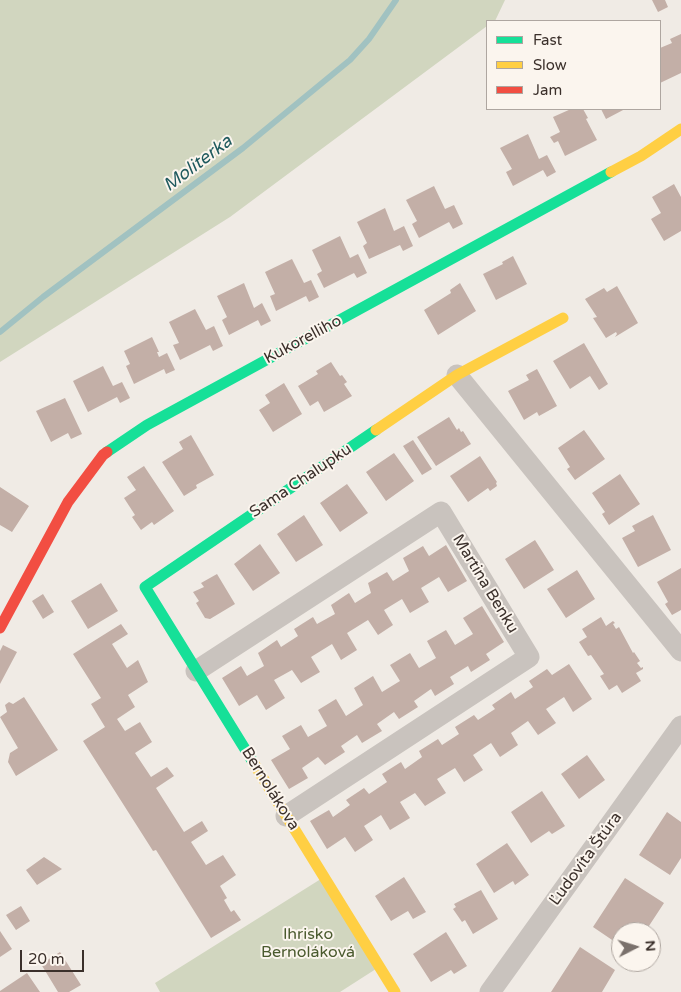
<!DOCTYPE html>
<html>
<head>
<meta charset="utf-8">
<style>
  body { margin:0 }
  #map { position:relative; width:681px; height:992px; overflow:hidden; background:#f0ebe5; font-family:"Varela Round",sans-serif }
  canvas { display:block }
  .legend { position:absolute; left:486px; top:20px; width:175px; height:90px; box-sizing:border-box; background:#fbf5ee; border:1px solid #aea6a0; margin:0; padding:6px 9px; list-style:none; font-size:15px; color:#3b302b }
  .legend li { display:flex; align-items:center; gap:10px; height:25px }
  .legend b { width:25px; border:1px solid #aea6a0 }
  .north { position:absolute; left:611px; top:922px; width:50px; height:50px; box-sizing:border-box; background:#fbf5ee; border:1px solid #aea6a0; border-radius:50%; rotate:85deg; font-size:14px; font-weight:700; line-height:20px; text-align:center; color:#3b302b }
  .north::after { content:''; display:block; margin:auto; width:18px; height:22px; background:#7a716c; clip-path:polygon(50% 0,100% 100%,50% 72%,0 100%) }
  .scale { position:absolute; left:20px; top:950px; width:64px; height:22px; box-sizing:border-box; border:2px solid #3b302b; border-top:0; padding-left:6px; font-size:15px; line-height:18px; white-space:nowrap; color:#3b302b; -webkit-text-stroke:4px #fbf5ee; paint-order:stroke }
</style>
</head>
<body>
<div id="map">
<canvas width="681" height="992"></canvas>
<ul class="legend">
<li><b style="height:6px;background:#16e098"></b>Fast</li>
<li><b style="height:6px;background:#ffcf43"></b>Slow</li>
<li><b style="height:6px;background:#f24e42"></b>Jam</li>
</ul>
<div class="north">N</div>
<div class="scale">20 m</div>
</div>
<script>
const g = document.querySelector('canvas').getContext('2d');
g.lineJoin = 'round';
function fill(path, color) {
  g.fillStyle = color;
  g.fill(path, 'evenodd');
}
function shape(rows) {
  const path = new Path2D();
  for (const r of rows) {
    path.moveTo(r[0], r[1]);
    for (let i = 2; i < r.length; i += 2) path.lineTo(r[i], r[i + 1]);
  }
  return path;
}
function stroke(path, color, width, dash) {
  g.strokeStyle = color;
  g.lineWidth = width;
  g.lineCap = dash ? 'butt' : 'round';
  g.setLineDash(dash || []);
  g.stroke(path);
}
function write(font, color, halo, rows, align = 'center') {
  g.font = font + ' "Varela Round",sans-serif';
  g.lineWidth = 4;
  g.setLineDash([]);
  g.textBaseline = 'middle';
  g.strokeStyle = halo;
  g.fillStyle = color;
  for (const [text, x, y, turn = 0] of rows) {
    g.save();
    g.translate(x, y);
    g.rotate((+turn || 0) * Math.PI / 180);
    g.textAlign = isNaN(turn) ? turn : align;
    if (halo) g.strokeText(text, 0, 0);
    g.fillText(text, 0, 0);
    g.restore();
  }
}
fill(shape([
  [0,0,505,0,495,21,487,21,487,26,230,217,0,362],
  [324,877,379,967,340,992,160,992,155,983]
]), '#d1d6bf');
stroke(shape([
  [0,332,43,297,243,148,350,60,369,39,396,0]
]), '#a1c2c1', 6);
fill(shape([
  [652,0,665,0,668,7,658,12],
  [681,34,681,73,660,83,660,48,672,43,670,39],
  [571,109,583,109,588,118,586,119,597,140,565,156,558,141,554,143,550,137,560,132,553,117],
  [601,109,625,109,606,119],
  [528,134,539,159,547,155,556,172,547,177,543,170,513,186,506,172,512,169,500,148],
  [674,184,681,197,681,231,664,241,651,219,661,213,652,197],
  [434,186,445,209,454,205,463,224,453,229,449,222,419,238,412,224,417,221,406,200],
  [385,208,394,231,404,226,413,246,403,251,400,245,369,259,363,246,367,243,357,222],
  [340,236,350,258,358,254,367,273,357,278,354,273,324,288,317,274,322,271,312,250],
  [513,256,527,284,496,300,483,274,503,264,502,262],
  [292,259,304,283,311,280,319,297,309,302,306,296,276,311,270,296,275,294,265,272],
  [244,283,254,308,262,303,271,321,261,326,258,320,229,335,222,320,227,317,217,296],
  [460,283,476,311,438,335,424,310,451,293,450,290],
  [617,286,638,323,615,337,617,334,616,332,606,338,593,318,597,317,585,299,604,288,607,292],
  [195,309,206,330,214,326,223,346,213,351,210,345,180,360,173,345,179,343,169,322],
  [152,337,159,352,157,352,159,357,167,353,175,370,166,374,164,369,134,384,126,366,130,364,124,351],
  [584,343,608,384,599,390,590,376,570,389,553,361],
  [331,362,340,376,342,375,347,382,344,384,352,396,324,412,318,401,310,406,298,386,318,374,316,371],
  [103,366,113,386,122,382,130,398,120,403,117,397,88,412,73,381],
  [537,369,557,406,539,416,537,412,524,420,508,391,529,380,526,375],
  [284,383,302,414,273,432,259,410,270,403,265,395],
  [65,398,82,434,71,439,68,433,51,442,36,411],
  [449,417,457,430,459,428,461,432,463,431,471,444,436,466,417,437],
  [584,430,605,459,575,480,567,469,570,467,558,448],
  [191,435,214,475,196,485,197,488,184,496,162,462,183,449,179,442],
  [413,440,432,469,422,475,403,446],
  [394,453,414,481,386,501,366,472],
  [480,456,497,482,496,483,497,486,490,491,488,488,468,502,450,476],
  [144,466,174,511,154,525,152,522,141,530,132,517,135,515,124,498,136,490,127,477],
  [620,474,640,504,609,525,602,514,605,512,592,493],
  [347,484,368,513,340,532,320,503],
  [0,487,29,506,12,532,0,525],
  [304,515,323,545,296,562,277,534],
  [653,515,671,550,638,567,622,538,635,531,632,526],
  [535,540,554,570,524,589,505,559],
  [260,544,280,573,253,591,234,564],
  [446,545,467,581,448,592,439,577,421,588,429,602,410,613,402,599,384,610,393,625,378,635,368,620,347,633,357,650,341,660,332,644,311,657,320,672,301,683,292,670,274,680,285,698,266,710,257,695,239,706,222,678,241,666,247,676,264,666,258,653,277,640,281,647,298,636,294,629,313,617,317,624,335,614,331,605,349,593,355,603,371,593,368,583,387,572,393,581,409,571,403,558,423,546,429,556],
  [681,568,681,610,672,615,665,604,668,602,657,582],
  [577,570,595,599,566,618,547,589],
  [217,574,235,604,210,619,205,618,196,603,199,601,193,592,204,587,201,583],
  [101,583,118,611,88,629,71,601],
  [43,594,54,612,43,619,32,601],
  [482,606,504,642,486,654,490,660,471,672,468,666,450,677,454,684,435,696,431,689,414,701,418,707,399,719,394,712,377,724,382,731,362,743,357,735,341,746,345,752,325,765,318,757,302,768,308,778,289,789,271,760,290,749,282,736,301,725,308,737,327,726,318,710,336,699,346,716,363,705,354,688,373,676,382,692,400,681,390,665,410,653,419,668,436,658,427,641,446,630,455,645,473,634,463,618],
  [601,617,606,626,613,621,615,623,613,624,616,629,619,627,633,653,634,652,640,661,637,663,641,668,643,667,643,669,636,673,641,681,622,693,617,685,609,690,600,676,604,674,591,655,588,656,579,642,587,637,582,629],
  [121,624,128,634,112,644,127,668,138,660,148,682,128,695,135,707,117,719,125,731,140,722,152,742,135,753,151,777,167,767,174,776,156,788,184,832,202,821,208,831,191,842,206,865,223,855,236,875,220,886,227,898,224,900,231,912,234,910,241,920,211,938,156,850,153,851,83,741,105,727,91,704,101,698,73,654],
  [3,645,17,652,0,684,0,651],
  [569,664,592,699,573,712,564,697,546,709,556,723,538,735,528,721,511,733,518,745,500,757,491,743,473,755,483,770,464,782,455,768,437,779,446,793,425,806,415,793,400,802,410,818,390,830,381,815,364,826,373,840,355,852,345,837,327,849,310,821,329,810,333,817,350,805,346,800,364,788,369,794,387,782,382,774,401,762,405,769,422,757,419,751,438,739,442,745,459,734,455,727,474,715,478,720,495,709,492,705,511,692,515,699,533,687,529,681,547,669,552,675],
  [24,697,58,750,16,776,8,762,10,753,18,748,0,717,7,712,5,705,9,702,13,704],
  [587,755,605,780,579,799,561,774],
  [542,791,565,826,552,834,549,831,531,843,511,812],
  [667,812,681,822,681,858,670,875,639,855],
  [507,843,529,875,515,885,513,881,494,893,476,864],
  [44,857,62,869,37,885,26,870],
  [404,877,426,912,413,919,408,911,391,921,375,896],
  [625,878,664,903,645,932,621,932,621,946,593,927],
  [481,890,498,919,473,934,465,920,462,922,453,909,456,907,454,904],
  [21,906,30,921,16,930,6,915],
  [0,931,12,949,0,957],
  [446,932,467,966,454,974,451,970,431,982,413,954],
  [580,947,615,970,602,992,551,992],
  [60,952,81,985,69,992,58,992,41,964],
  [27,973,40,992,0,992,0,991]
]), '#c3afa7');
stroke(shape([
  [457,375,681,651],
  [196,671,441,512,529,657,286,816],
  [490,992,681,726]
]), '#c9c3be', 21);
stroke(shape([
  [107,452,147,425,611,172],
  [253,762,145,587,376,430]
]), '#16e098', 11);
stroke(shape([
  [611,172,641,156,681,129],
  [376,430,457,375,563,318],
  [253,762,395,992]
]), '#ffcf43', 11);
stroke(shape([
  [0,628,68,502,103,455,107,452]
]), '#f24e42', 11);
write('16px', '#3b302b', '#fbf5ee', [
  ["Kukorelliho",303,340,-28],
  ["Sama Chalupku",301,481,-34],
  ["Martina Benku",485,584,59],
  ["Bernolákova",270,789,58],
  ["Ľudovíta Štúra",586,859,-54]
]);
write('16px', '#4a5a2e', '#fbf5ee', [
  ["Ihrisko",308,935],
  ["Bernoláková",308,953]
]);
write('italic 18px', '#1f5a5e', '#fbf5ee', [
  ["Moliterka",198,164,-37]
]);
</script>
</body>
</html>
